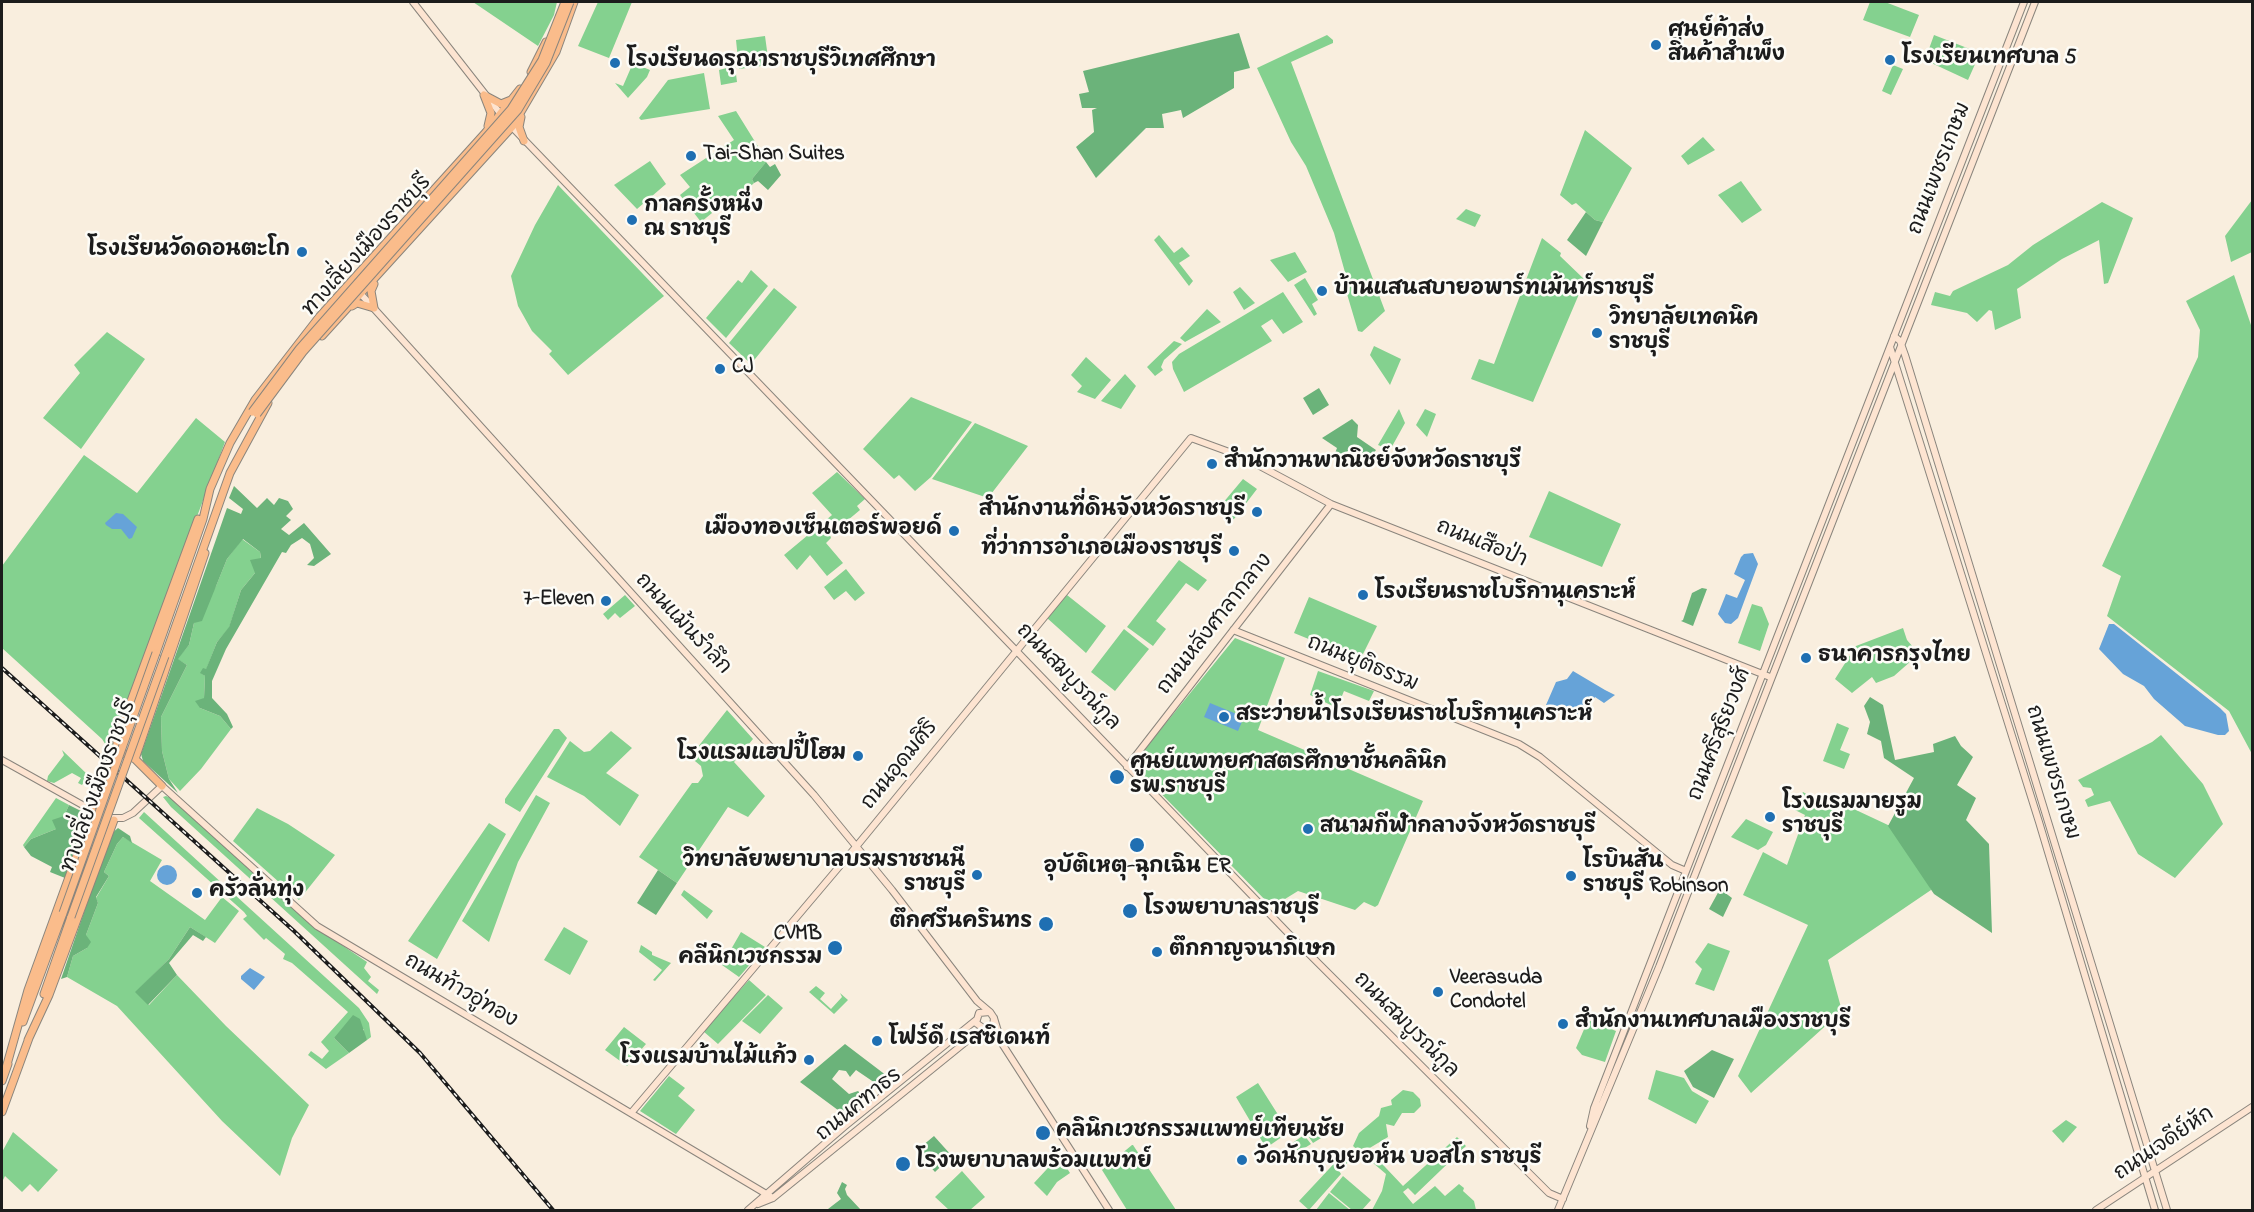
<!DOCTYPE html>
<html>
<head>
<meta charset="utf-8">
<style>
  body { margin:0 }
  #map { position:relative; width:2254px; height:1212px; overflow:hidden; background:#f9eede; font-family:"Indie Flower",sans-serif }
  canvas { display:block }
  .frame { position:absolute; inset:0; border:3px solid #1c1c1c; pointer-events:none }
</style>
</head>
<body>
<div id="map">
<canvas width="2254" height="1212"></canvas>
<div class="frame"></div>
</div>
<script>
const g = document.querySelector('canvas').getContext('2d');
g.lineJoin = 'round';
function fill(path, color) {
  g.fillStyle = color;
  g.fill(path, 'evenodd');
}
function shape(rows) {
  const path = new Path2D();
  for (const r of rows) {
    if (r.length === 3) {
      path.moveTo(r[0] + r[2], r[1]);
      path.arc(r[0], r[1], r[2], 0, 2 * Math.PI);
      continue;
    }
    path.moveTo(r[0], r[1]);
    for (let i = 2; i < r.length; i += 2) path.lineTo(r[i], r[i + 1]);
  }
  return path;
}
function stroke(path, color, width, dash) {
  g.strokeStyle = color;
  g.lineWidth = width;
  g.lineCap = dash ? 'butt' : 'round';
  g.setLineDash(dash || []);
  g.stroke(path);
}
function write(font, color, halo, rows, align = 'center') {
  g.font = font + ' "Indie Flower","Playpen Sans Thai",sans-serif';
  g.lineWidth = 5;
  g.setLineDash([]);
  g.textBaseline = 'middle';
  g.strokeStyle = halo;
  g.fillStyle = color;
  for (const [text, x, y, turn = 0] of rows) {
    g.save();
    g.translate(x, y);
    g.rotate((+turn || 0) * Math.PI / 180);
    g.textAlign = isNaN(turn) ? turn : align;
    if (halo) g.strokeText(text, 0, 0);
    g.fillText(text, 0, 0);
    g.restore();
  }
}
fill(shape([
  [473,2,557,2,554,15,538,46],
  [598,2,632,2,609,58,578,46],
  [1870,2,1885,2,1919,15,1910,37,1863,20],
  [1327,35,1333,40,1333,43,1291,62,1385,311,1362,332,1358,331,1347,294,1348,283,1334,233,1306,166,1291,142,1257,68],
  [1934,35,1980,53,1968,80,1925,60],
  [765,36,769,65,739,69,736,40],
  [633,63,650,70,647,77,628,98,615,83,623,86],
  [1893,65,1903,69,1891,95,1882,91],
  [735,66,737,82,721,85,719,70],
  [704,73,710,109,641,120,639,118,668,80],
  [736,111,767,161,752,179,754,183,729,207,716,201,709,209,712,213,701,222,680,195,690,187,680,175,734,140,718,116],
  [1585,130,1632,168,1603,222,1595,220,1576,203,1572,205,1560,195],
  [1703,137,1715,150,1688,165,1681,156],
  [650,161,666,184,637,209,614,185],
  [1741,181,1762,210,1742,223,1718,195],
  [558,185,664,296,568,375,549,354,552,351,532,331,518,306,511,276,535,225],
  [2252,200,2252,252,2231,262,2225,236],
  [2102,202,2133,218,2108,283,2104,284,2099,240,2062,259,2017,289,2021,318,1995,330,1992,311,1989,310,1977,322,1967,313,1931,305,1935,292,1950,296,1953,291,2008,265,2033,245],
  [1466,209,1481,215,1475,227,1456,219],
  [1159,235,1174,253,1182,247,1190,256,1179,263,1193,281,1189,286,1154,240],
  [1542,238,1561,253,1560,256,1585,280,1533,402,1471,379,1479,359,1494,364],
  [1295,252,1307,272,1288,282,1270,260],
  [751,270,768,286,726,338,706,318,738,280,742,283],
  [2234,275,2252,328,2252,754,2229,711,2107,616,2121,576,2102,566,2198,357,2200,330,2186,301],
  [1305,278,1318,300,1312,304,1317,314,1314,316,1294,285],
  [1240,287,1255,303,1244,310,1233,292],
  [774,288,797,307,751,364,729,343],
  [1283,292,1303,322,1283,334,1272,319,1261,326,1272,341,1184,392,1173,369,1172,362,1179,354],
  [1207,309,1221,322,1185,342,1180,338],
  [107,332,145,359,81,449,43,418,80,373,74,365],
  [1174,341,1182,344,1164,360,1161,367,1163,370,1155,376,1147,367],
  [1374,346,1401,359,1390,385,1370,355],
  [1086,357,1111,380,1095,399,1077,392,1082,386,1071,375],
  [1125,374,1136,386,1121,409,1101,401],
  [911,397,972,422,931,477,915,491,899,475,894,479,863,449],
  [1399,409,1405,423,1390,450,1378,445],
  [1425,409,1436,414,1427,437,1416,425],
  [196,418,225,442,116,732,111,737,114,752,113,756,102,739,2,648,2,566,84,455,137,493],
  [975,423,1028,446,988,498,932,479],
  [837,472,865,499,857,506,860,510,830,535,831,538,826,543,843,563,827,576,810,555,797,570,784,555,832,515,812,493],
  [1243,479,1257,489,1234,519,1230,520,1217,510],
  [1549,491,1621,524,1602,567,1529,537],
  [242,539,260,552,261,559,255,573,241,590,229,628,217,642,206,670,201,673,205,676,204,698,200,708,220,716,231,729,201,769,180,791,169,779,162,751,161,717,187,665,177,659,189,645,194,623,216,586,227,559],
  [1179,560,1207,580,1198,591,1186,583,1156,621,1166,629,1153,646,1127,627],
  [846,569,865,593,855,601,846,591,834,600,824,587],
  [625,595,635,606,620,618,615,613,608,620,603,614],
  [1067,595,1106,626,1086,653,1047,618],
  [1309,597,1377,626,1360,660,1294,633],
  [1752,604,1762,607,1769,624,1760,651,1738,643],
  [1903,628,1907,640,1919,654,1894,676,1876,683,1872,677,1852,693,1835,679,1856,646],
  [1124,629,1149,649,1115,691,1091,672],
  [1235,638,1285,658,1258,730,1423,801,1378,905,1375,907,1364,902,1355,910,1298,891,1272,907,1137,769,1135,761],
  [1318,671,1374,691,1369,701,1344,691,1337,708,1310,695],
  [727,710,753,739,734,762,765,796,748,817,728,807,677,883,639,857,692,783,698,783,703,776,701,766,690,757],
  [1837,723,1849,728,1840,750,1850,754,1844,769,1823,761],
  [554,729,559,729,567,738,520,812,505,803,505,799],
  [611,731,632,748,606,773,639,795,620,826,584,796,547,777,570,741,584,752,590,751],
  [2161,735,2203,784,2223,824,2175,878,2138,854,2110,801,2088,807,2085,800,2094,795,2091,788,2083,787,2078,780,2152,742],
  [62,750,88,775,82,785,78,783,81,778,72,773,54,783,47,781,48,776,64,755],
  [1803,792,1835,811,1841,803,1888,825,1921,825,1931,890,1828,960,1842,1011,1751,1093,1738,1076,1808,925,1743,895,1763,852,1787,865,1805,815,1793,809],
  [536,795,550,803,518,862,489,942,462,921],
  [166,796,171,798,309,923,367,962,364,968,371,977,368,981,379,990,377,994,171,807,163,797],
  [56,798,69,805,64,816,56,829,31,839,24,847,23,845],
  [257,808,288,824,335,855,299,900,233,841],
  [144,812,359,1008,369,1023,371,1037,367,1040,364,1037,364,1029,334,1038,349,1053,326,1069,308,1055,311,1051,322,1059,329,1051,321,1042,348,1012,292,963,283,959,285,954,266,938,264,940,243,919,247,916,244,912,139,818],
  [1746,819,1773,832,1766,845,1758,850,1731,837],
  [489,823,506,834,437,959,408,941],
  [123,837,162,860,150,881,205,920,222,897,239,911,215,943,190,927,169,959,136,992,149,1005,177,975,226,1026,309,1105,292,1138,280,1176,222,1121,117,1006,67,977,73,956,87,948,86,935,98,903,96,898,109,876,104,872,117,844],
  [684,890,713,911,707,919,681,895],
  [564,927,588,941,570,975,544,960],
  [741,932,765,947,739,977,722,965],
  [1708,943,1730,951,1714,991,1695,984,1702,969,1695,962],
  [641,945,652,952,652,955,671,963,655,981,653,980,662,970,639,952],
  [749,980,766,995,718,1044,703,1031],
  [816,986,825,993,820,999,831,1009,842,997,840,993,848,1000,834,1014,809,992],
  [768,995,783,1008,760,1034,742,1021],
  [1588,1020,1616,1031,1605,1062,1582,1055,1576,1048],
  [624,1027,646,1044,627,1066,605,1050],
  [1656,1070,1684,1078,1692,1091,1709,1101,1696,1124,1648,1099],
  [669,1076,685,1088,678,1096,695,1110,676,1134,640,1111],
  [1258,1083,1289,1132,1266,1148,1236,1097],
  [1403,1090,1413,1092,1420,1099,1421,1106,1414,1113,1402,1113,1394,1126,1386,1124,1388,1137,1368,1149,1403,1186,1457,1137,1466,1146,1415,1195,1408,1188,1403,1192,1413,1204,1435,1186,1445,1196,1459,1184,1464,1188,1463,1191,1474,1201,1476,1210,1372,1210,1382,1191,1386,1174,1353,1146,1359,1133,1379,1116,1381,1108,1392,1105,1391,1100],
  [2066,1120,2077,1127,2063,1143,2052,1131],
  [1325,1121,1331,1132,1313,1143,1306,1133],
  [13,1132,58,1170,38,1192,30,1184,22,1192,5,1176,2,1182,2,1152],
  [1304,1135,1311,1144,1292,1156,1285,1148],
  [1132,1145,1133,1145,1176,1210,1127,1210,1102,1170],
  [1343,1154,1349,1161,1342,1169,1338,1169,1341,1174,1309,1210,1299,1201],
  [1059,1156,1070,1173,1057,1182,1047,1196,1034,1183],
  [962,1171,985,1197,970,1210,949,1210,935,1197],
  [1343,1176,1371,1200,1362,1210,1352,1210,1330,1192],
  [1329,1193,1350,1210,1316,1210]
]), '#84d18f');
fill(shape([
  [1239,33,1250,68,1234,72,1234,88,1183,118,1181,110,1162,114,1164,128,1146,128,1096,178,1076,147,1094,132,1092,110,1097,108,1082,108,1079,94,1089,92,1083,71],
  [766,162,770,167,775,164,781,175,768,190,758,181,754,183,752,179],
  [1586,212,1595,220,1603,222,1586,256,1567,240],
  [1319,388,1329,405,1313,415,1303,398],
  [1352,419,1358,425,1357,437,1376,450,1371,457,1349,449,1343,459,1334,456,1337,448,1322,438],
  [234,486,257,508,267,498,274,505,279,498,288,501,293,509,286,516,291,520,281,529,289,535,304,523,331,554,314,566,307,565,314,558,310,544,302,538,291,545,286,553,282,552,226,649,212,681,212,698,227,714,233,727,231,729,220,716,200,708,195,701,204,698,205,676,200,673,203,668,206,669,217,642,229,627,241,590,255,573,250,560,261,558,260,552,243,539,227,559,202,621,194,623,189,645,178,659,187,665,161,717,162,751,169,779,178,793,143,761,141,754,227,508,241,514,243,509,229,498],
  [1702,588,1707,589,1693,626,1681,621,1683,620,1692,593],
  [1870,697,1883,705,1895,760,1934,752,1933,744,1955,736,1961,746,1973,757,1957,785,1976,798,1966,820,1989,844,1992,933,1934,894,1888,826,1914,778,1884,758,1881,741,1867,734,1870,722,1864,706],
  [69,805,87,814,65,878,50,872,52,867,31,856,24,847,31,839,56,829,52,820,64,816],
  [118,828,130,836,132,843,123,837,117,844,104,872,109,876,96,897,98,903,86,935,91,942,87,948,73,956,67,977,61,979,111,834],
  [658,870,677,883,656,915,637,903],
  [1720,889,1732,898,1723,917,1709,909],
  [190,927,206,937,203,941,193,935,169,963,177,975,148,1005,135,992,169,959],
  [353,1015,360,1019,367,1040,349,1053,334,1038],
  [845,1044,891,1079,881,1087,856,1070,850,1077,846,1071,839,1070,832,1079,849,1094,858,1091,864,1097,846,1116,800,1082],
  [1712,1050,1734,1059,1714,1098,1693,1087,1684,1071],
  [934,1136,952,1156,935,1172,916,1151],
  [842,1182,847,1185,845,1189,847,1195,861,1210,828,1209,841,1199,837,1193]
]), '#6bb37a');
fill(shape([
  [116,513,123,514,137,527,132,538,129,539,121,529,112,529,106,525,105,523],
  [1753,553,1758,564,1738,618,1731,624,1725,623,1718,614,1726,594,1737,598,1745,580,1734,574,1741,557,1744,554],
  [2109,624,2114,624,2220,708,2226,714,2229,731,2225,735,2218,735,2185,726,2154,699,2144,686,2123,674,2099,649],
  [1573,671,1605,690,1615,695,1604,703,1595,697,1581,718,1546,705,1556,682,1567,679],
  [1210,703,1244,717,1238,731,1204,717],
  [167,875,10],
  [250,968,265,977,254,990,241,979,241,976]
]), '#66a3d8');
const secondary = shape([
  [413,2,503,117],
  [510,125,1288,933,1549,1193,1563,1199],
  [359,292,814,795,892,890,977,1001,990,1012],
  [1894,336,1900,341,1905,355,2167,1210],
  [1890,347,2039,822,2155,1210],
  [1233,630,1519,744,1540,757,1672,865,1686,871],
  [2,760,95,812],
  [1127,767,1331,504],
  [110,818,123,818,133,813,162,786,317,926,773,1198],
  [994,1018,993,1026,986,1030,976,1023,979,1013,990,1012,994,1018,1000,1038],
  [986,1030,1001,1042,1109,1210],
  [632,1112,860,842,1191,438,1243,457,1331,504,1770,677],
  [1590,1126,1594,1108,2024,2],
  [758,1204,773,1198,978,1032,985,1030],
  [748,1210,844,1127,976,1020],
  [1558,1210,1659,967,2035,2],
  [2096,1210,2252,1107]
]);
const primary = shape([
  [531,72,546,42],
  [484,95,491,113,488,126],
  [484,95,501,104,511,100],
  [521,117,519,127,524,141],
  [374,284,371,291,374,308],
  [352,306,357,303,374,308],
  [322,336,512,127,556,52,574,2],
  [198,519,117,739,117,746,123,753,135,759,205,553],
  [156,653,203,519,210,489,230,443,255,400,320,316,486,132,520,89],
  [165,656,230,473,268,403],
  [135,759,162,786],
  [44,994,71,917],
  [23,1022,63,913],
  [28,1040,49,995,114,820],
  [6,1068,28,990,93,811],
  [2,1081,8,1064],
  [2,1112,29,1038]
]);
stroke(secondary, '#8a857d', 8);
stroke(primary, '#8a857d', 9);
stroke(secondary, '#fde4d1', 6);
stroke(primary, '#fabc8b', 7);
const rail = shape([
  [2,668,294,931,420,1053,553,1210]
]);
stroke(rail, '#1c1c1c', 4);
stroke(rail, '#fdfcf7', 1.5, [4.5]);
const primaryBridge = shape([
  [252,412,299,349,511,109,542,60,565,2],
  [257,414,303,352,518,110,546,63,570,2],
  [63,913,156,653],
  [71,917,165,656]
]);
stroke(primaryBridge, '#8a857d', 9, []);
stroke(primaryBridge, '#fabc8b', 7);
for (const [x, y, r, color] of [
  [1656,45,6,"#1f6fb2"],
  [1890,60,6,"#1f6fb2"],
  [615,63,6,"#1f6fb2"],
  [691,156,6,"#1f6fb2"],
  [632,220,6,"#1f6fb2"],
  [302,252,6,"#1f6fb2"],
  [1322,291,6,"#1f6fb2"],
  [1597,333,6,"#1f6fb2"],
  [720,369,6,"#1f6fb2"],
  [1212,464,6,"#1f6fb2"],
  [1257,512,6,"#1f6fb2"],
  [954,531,6,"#1f6fb2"],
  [1234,551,6,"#1f6fb2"],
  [1363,595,6,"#1f6fb2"],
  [606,601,6,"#1f6fb2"],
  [1806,658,6,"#1f6fb2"],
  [1224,717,6,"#1f6fb2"],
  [858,756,6,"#1f6fb2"],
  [1117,777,8,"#1f6fb2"],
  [1770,817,6,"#1f6fb2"],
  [1308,829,6,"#1f6fb2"],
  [1137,845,8,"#1f6fb2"],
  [977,875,6,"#1f6fb2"],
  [1571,876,6,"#1f6fb2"],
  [197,893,6,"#1f6fb2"],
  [1130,911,8,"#1f6fb2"],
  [1046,924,8,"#1f6fb2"],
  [835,948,8,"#1f6fb2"],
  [1157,952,6,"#1f6fb2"],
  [1438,992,6,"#1f6fb2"],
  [1563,1024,6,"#1f6fb2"],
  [877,1041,6,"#1f6fb2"],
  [809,1060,6,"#1f6fb2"],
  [1043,1133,8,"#1f6fb2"],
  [1242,1160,6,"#1f6fb2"],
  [903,1164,8,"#1f6fb2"]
]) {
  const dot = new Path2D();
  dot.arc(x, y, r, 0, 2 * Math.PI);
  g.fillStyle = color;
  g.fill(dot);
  stroke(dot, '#fdfcf7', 2);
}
write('bold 21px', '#1c1c1c', '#fdfcf7', [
  ["ศูนย์ค้าส่ง",1668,33],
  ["สินค้าสำเพ็ง",1668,57],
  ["โรงเรียนเทศบาล 5",1902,60],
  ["โรงเรียนดรุณาราชบุรีวิเทศศึกษา",627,63],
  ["Tai-Shan Suites",703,156],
  ["กาลครั้งหนึ่ง",644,208],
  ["ณ ราชบุรี",644,232],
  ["โรงเรียนวัดดอนตะโก",290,252,"right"],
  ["บ้านแสนสบายอพาร์ทเม้นท์ราชบุรี",1334,291],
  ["วิทยาลัยเทคนิค",1609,321],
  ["ราชบุรี",1609,345],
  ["CJ",732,369],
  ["สำนักวานพาณิชย์จังหวัดราชบุรี",1224,464],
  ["สำนักงานที่ดินจังหวัดราชบุรี",1245,512,"right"],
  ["เมืองทองเซ็นเตอร์พอยด์",942,531,"right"],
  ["ที่ว่าการอำเภอเมืองราชบุรี",1222,551,"right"],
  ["โรงเรียนราชโบริกานุเคราะห์",1375,595],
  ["7-Eleven",594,601,"right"],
  ["ธนาคารกรุงไทย",1818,658],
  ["สระว่ายน้ำโรงเรียนราชโบริกานุเคราะห์",1236,717],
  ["โรงแรมแฮปปี้โฮม",846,756,"right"],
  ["ศูนย์แพทยศาสตรศึกษาชั้นคลินิก",1130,765],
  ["รพ.ราชบุรี",1130,789],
  ["โรงแรมมายรูม",1782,805],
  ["ราชบุรี",1782,829],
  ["สนามกีฬากลางจังหวัดราชบุรี",1320,829],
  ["วิทยาลัยพยาบาลบรมราชชนนี",965,863,"right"],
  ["ราชบุรี",965,887,"right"],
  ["โรบินสัน",1583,864],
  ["ราชบุรี Robinson",1583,888],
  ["อุบัติเหตุ-ฉุกเฉิน ER",1137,869,"center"],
  ["ครัวลั่นทุ่ง",209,893],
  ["โรงพยาบาลราชบุรี",1144,911],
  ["ตึกศรีนครินทร",1032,924,"right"],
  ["CVMB",822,936,"right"],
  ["คลีนิกเวชกรรม",822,960,"right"],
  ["ตึกกาญจนาภิเษก",1169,952],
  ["Veerasuda",1450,980],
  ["Condotel",1450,1004],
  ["สำนักงานเทศบาลเมืองราชบุรี",1575,1024],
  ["โฟร์ดี เรสซิเดนท์",889,1041],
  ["โรงแรมบ้านไม้แก้ว",797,1060,"right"],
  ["คลินิกเวชกรรมแพทย์เทียนชัย",1056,1133],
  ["วัดนักบุญยอห์น บอสโก ราชบุรี",1254,1160],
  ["โรงพยาบาลพร้อมแพทย์",916,1164]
], 'left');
write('21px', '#1c1c1c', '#fdfcf7', [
  ["ถนนเพชรเกษม",1941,169,-69],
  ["ทางเลี่ยงเมืองราชบุรี",368,247,-48],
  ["ถนนเสือป่า",1481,545,22],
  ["ถนนแม้นรำลึก",682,625,47],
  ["ถนนหลังศาลากลาง",1216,625,-52],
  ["ถนนยุติธรรม",1362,665,22],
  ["ถนนสมบูรณ์กูล",1067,678,46],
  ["ถนนศรีสุริยวงศ์",1721,735,-69],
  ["ถนนอุดมศิริ",901,766,-51],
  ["ถนนเพชรเกษม",2051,773,73],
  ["ทางเลี่ยงเมืองราชบุรี",100,787,-70],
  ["ถนนท้าวอู่ทอง",460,992,30],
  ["ถนนสมบูรณ์กูล",1405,1026,45],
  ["ถนนคฑาธร",860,1106,-39],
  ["ถนนเจดีย์หัก",2165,1145,-34]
]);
</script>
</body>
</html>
